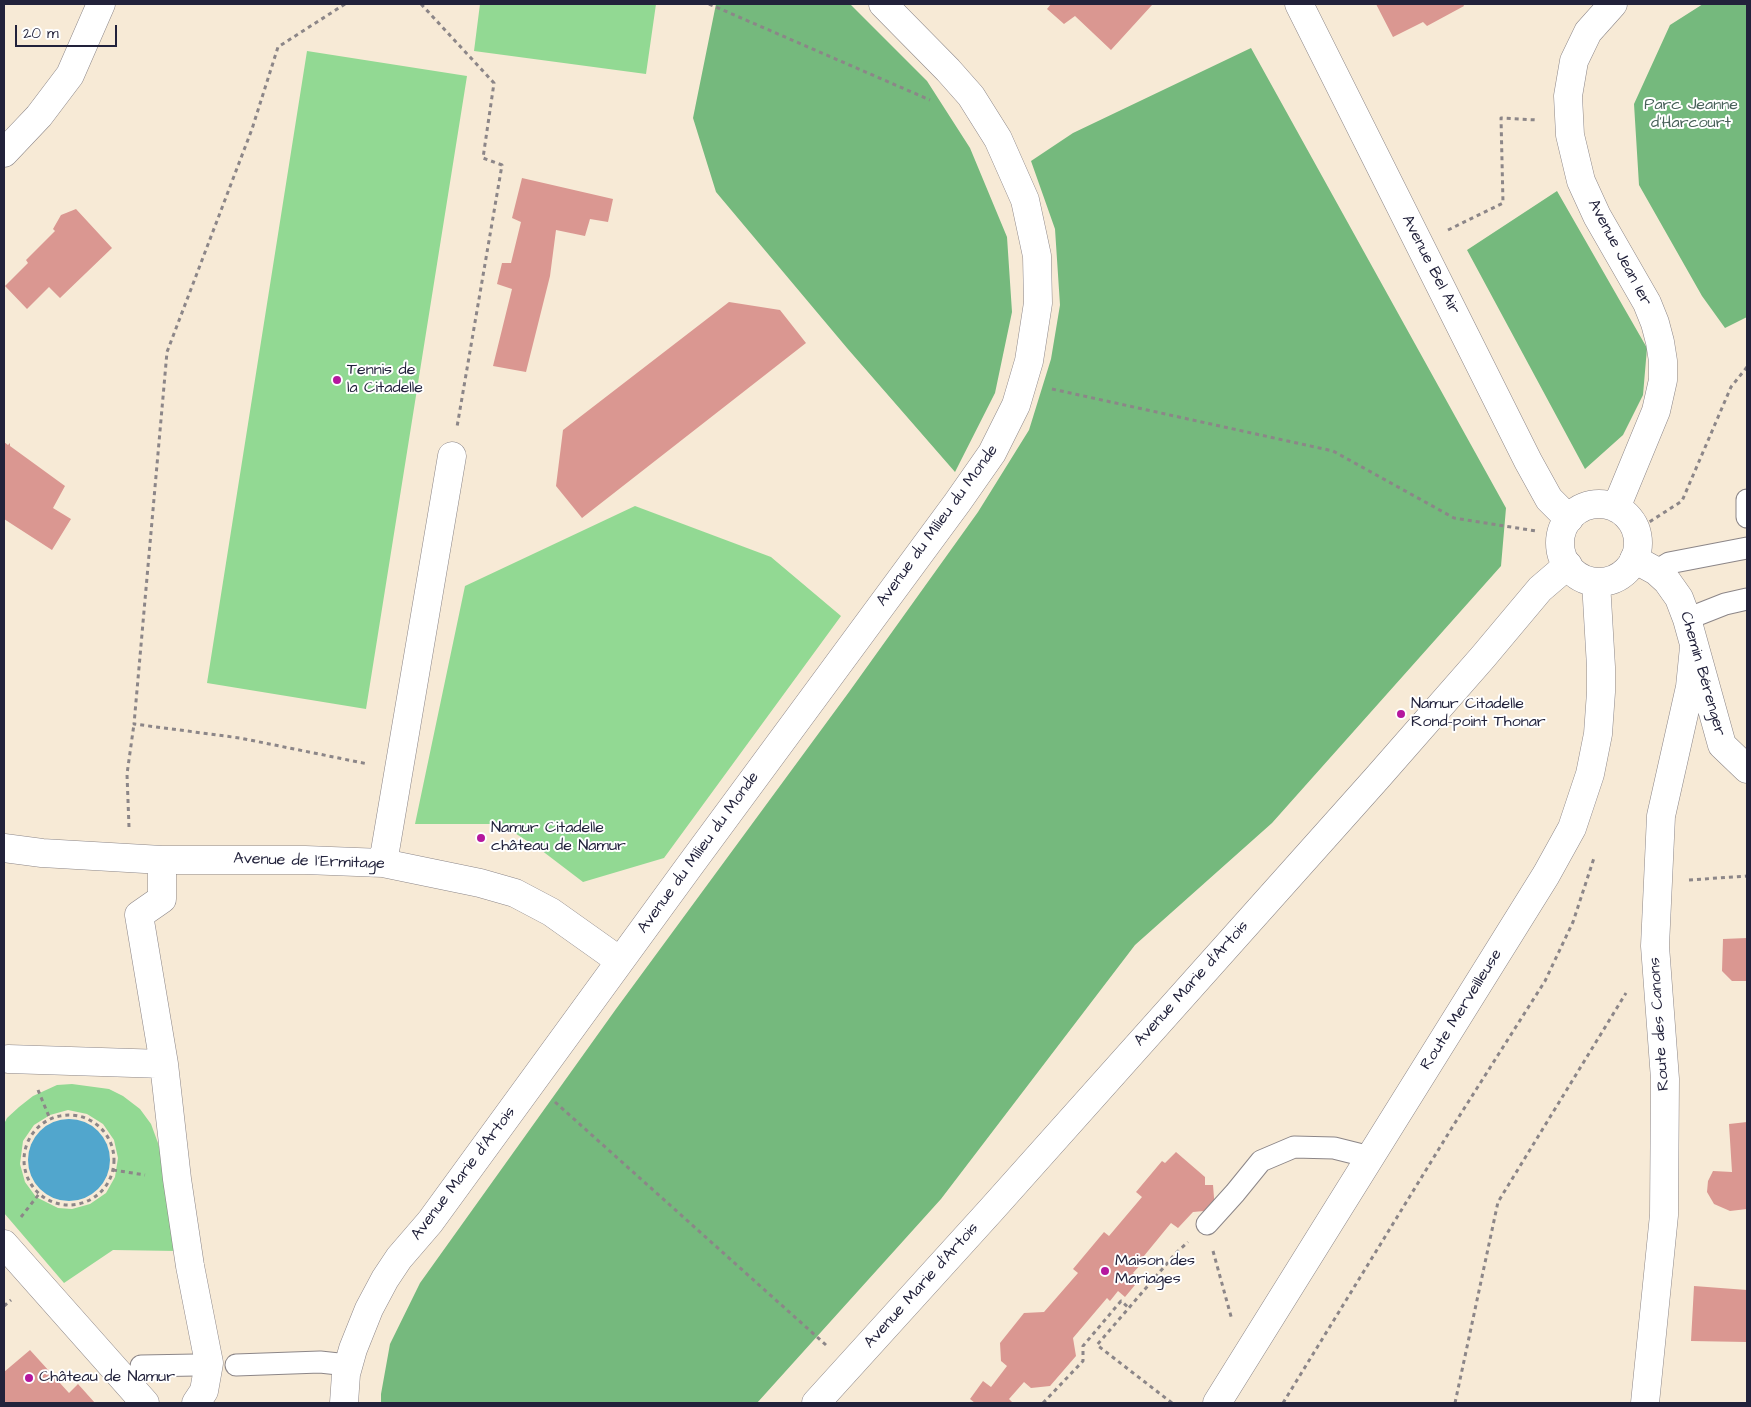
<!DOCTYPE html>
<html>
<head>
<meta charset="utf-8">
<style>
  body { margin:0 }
  #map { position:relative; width:1751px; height:1407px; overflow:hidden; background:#f7ead6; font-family:"Architects Daughter",sans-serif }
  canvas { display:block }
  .frame { position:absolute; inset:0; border:5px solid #22223b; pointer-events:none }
  .scale { position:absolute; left:15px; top:25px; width:102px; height:22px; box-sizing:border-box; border:2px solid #22223b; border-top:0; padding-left:6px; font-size:15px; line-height:18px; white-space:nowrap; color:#22223b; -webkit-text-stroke:4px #fff; paint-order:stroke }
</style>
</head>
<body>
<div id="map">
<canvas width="1751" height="1407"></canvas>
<div class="frame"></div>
<div class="scale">20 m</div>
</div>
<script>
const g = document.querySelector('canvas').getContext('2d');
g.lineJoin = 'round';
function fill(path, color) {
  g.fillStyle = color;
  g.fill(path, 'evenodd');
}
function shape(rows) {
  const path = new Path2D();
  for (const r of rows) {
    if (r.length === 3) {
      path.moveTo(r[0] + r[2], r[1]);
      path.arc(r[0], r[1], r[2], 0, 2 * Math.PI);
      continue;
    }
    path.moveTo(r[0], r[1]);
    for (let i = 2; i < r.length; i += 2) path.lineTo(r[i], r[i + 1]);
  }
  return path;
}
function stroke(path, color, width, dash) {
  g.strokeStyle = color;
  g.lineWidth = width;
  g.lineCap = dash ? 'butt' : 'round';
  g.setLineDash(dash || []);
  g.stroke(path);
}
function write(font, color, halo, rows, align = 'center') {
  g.font = font + ' "Architects Daughter",sans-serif';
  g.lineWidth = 4;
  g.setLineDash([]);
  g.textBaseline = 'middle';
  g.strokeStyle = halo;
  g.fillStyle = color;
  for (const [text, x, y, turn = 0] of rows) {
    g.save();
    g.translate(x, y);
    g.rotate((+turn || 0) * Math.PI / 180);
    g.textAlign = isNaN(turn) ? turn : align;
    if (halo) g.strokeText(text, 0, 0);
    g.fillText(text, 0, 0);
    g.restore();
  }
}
fill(shape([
  [480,4,656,4,646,74,474,51],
  [307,51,467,76,366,709,207,683],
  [635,506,771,557,841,616,664,858,583,882,541,850,501,824,415,824,465,586],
  [72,1084,109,1089,123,1096,140,1109,151,1124,158,1143,163,1163,177,1251,113,1250,64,1283,4,1213,4,1124,7,1118,19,1107,33,1096,57,1085],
  [68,1110,87,1114,103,1124,114,1140,118,1158,115,1177,106,1193,90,1204,72,1209,58,1208,36,1197,25,1182,20,1164,23,1141,34,1125,50,1115]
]), '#92d993');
fill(shape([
  [716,4,850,4,927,81,970,148,1007,237,1012,312,995,393,955,472,847,348,716,192,693,118],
  [1703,4,1747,4,1747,317,1725,328,1702,296,1639,185,1634,104,1670,25],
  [1251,48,1506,508,1501,566,1272,823,1135,945,941,1199,757,1403,381,1403,381,1394,390,1344,420,1283,616,1009,849,692,978,512,1029,430,1051,359,1060,305,1055,229,1031,161,1073,133],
  [1557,191,1647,348,1643,395,1623,435,1585,469,1467,250]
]), '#75b97d');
fill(shape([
  [69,1160,41]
]), '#51a6cd');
fill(shape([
  [1051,4,1151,4,1152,5,1111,50,1075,16,1064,24,1047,9],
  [1376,4,1463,4,1464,6,1427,26,1423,22,1393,37],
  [522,178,613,199,608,222,590,219,585,236,556,230,550,276,526,372,493,366,512,289,497,284,502,263,511,263,521,222,512,218],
  [76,209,112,248,60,298,49,287,27,309,5,286,28,263,26,260,55,231,53,229,61,215],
  [729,302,780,310,806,343,582,518,556,486,563,430],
  [4,442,8,445,10,443,10,446,65,486,53,508,71,519,52,550,4,519],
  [1747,938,1747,981,1732,981,1722,971,1723,939],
  [1747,1122,1747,1209,1730,1211,1714,1204,1707,1192,1708,1181,1713,1171,1732,1172,1729,1124],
  [1176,1152,1205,1177,1205,1185,1213,1185,1215,1210,1193,1212,1178,1228,1171,1223,1139,1262,1141,1264,1133,1273,1140,1279,1125,1297,1118,1291,1110,1301,1107,1298,1073,1338,1076,1356,1050,1386,1031,1388,1024,1382,1009,1399,1013,1403,975,1403,970,1399,983,1381,991,1387,1007,1366,1001,1361,1000,1343,1024,1313,1044,1312,1078,1273,1073,1269,1104,1232,1109,1236,1142,1197,1136,1192,1162,1161,1165,1163],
  [1694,1286,1747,1290,1747,1342,1691,1341],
  [30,1350,69,1393,78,1384,95,1403,4,1403,4,1372]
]), '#da9791');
const service = shape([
  [1747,500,1747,517],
  [1656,571,1669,563,1747,548],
  [1687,619,1725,604,1747,599],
  [1207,1224,1235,1193,1261,1161,1294,1147,1334,1148,1370,1157],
  [236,1365,320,1362,348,1365],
  [141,1366,196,1365]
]);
const minor = shape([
  [1299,4,1528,461,1549,499,1569,519],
  [4,153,39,116,70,75,101,4],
  [1634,559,1656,571,1667,581,1679,598,1687,619,1722,745,1747,769],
  [4,848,42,853,162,860,305,860,383,863,480,883,515,893,551,912,620,961],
  [162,860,162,899,139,915,164,1064],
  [383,863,452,456],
  [8,1059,164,1064,177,1179,190,1266,209,1363,204,1391,196,1403],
  [4,1244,145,1403],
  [344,1403,346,1374,353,1349,369,1309,385,1279,399,1258,430,1222,688,868,957,503,992,453,1016,405,1029,361,1038,303,1037,256,1025,200,998,139,971,96,948,70,883,4],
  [816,1403,992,1209,1377,778,1483,657,1540,589,1568,565],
  [1645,1403,1664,1215,1665,1079,1655,946,1661,816,1690,687,1694,647]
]);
const secondary = shape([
  [1613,4,1588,32,1574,61,1568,96,1570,135,1581,181,1597,216,1647,303,1655,323,1660,342,1663,361,1663,380,1656,411,1616,508],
  [1599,543,39],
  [1217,1403,1546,875,1572,828,1590,774,1598,734,1601,692,1601,667,1596,582]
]);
stroke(service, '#8c8688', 23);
stroke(minor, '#8c8688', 29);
stroke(secondary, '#8c8688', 29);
stroke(shape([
  [345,4,278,47,252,129,167,352,134,724,240,738,368,764],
  [421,4,494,83,483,158,502,165,457,427],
  [709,4,930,100],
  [1448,230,1503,203,1501,118,1537,120],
  [1052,389,1333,451,1454,518,1536,531],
  [1643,526,1682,501,1731,387,1747,367],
  [129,827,127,774,134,724],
  [1689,880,1747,876],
  [38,1090,50,1119],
  [555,1102,826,1345],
  [69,1160,45],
  [113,1170,145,1175],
  [21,1217,39,1194],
  [1213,1251,1232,1320],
  [4,1306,11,1300],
  [1043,1403,1083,1361,1083,1346,1121,1301,1129,1308],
  [1172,1403,1097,1345,1176,1253,1188,1242],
  [1283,1403,1453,1126,1545,981,1573,922,1594,858],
  [1455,1403,1498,1202,1626,993]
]), '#8c8688', 3, [4, 4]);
stroke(service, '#fff', 21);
stroke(minor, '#fff', 28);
stroke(secondary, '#fff', 28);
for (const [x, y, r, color] of [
  [337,380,5,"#b5179e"],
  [1401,714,5,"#b5179e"],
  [481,838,5,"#b5179e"],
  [1105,1271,5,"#b5179e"],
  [29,1378,5,"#b5179e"]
]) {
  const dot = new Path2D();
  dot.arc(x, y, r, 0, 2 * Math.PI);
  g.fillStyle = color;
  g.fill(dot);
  stroke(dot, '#fff', 2);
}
write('16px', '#49625a', '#fff', [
  ["Parc Jeanne",1691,106],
  ["d'Harcourt",1691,124]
]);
write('16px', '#22223b', '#fff', [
  ["Avenue Jean Ier",1619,253,62],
  ["Avenue Bel Air",1430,265,63],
  ["Avenue du Milieu du Monde",938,526,-54],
  ["Chemin Bérenger",1702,674,74],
  ["Avenue du Milieu du Monde",699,853,-54],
  ["Avenue de l'Ermitage",309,862,2],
  ["Avenue Marie d'Artois",1192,984,-48],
  ["Route Merveilleuse",1462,1010,-58],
  ["Route des Canons",1660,1024,-94],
  ["Avenue Marie d'Artois",464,1174,-53],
  ["Avenue Marie d'Artois",922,1286,-48]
]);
write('16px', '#22223b', '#fff', [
  ["Tennis de",347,371],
  ["la Citadelle",347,389],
  ["Namur Citadelle",1411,705],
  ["Rond-point Thonar",1411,723],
  ["Namur Citadelle",491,829],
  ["château de Namur",491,847],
  ["Maison des",1115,1262],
  ["Mariages",1115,1280],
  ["Château de Namur",39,1378]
], 'left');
</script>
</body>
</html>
